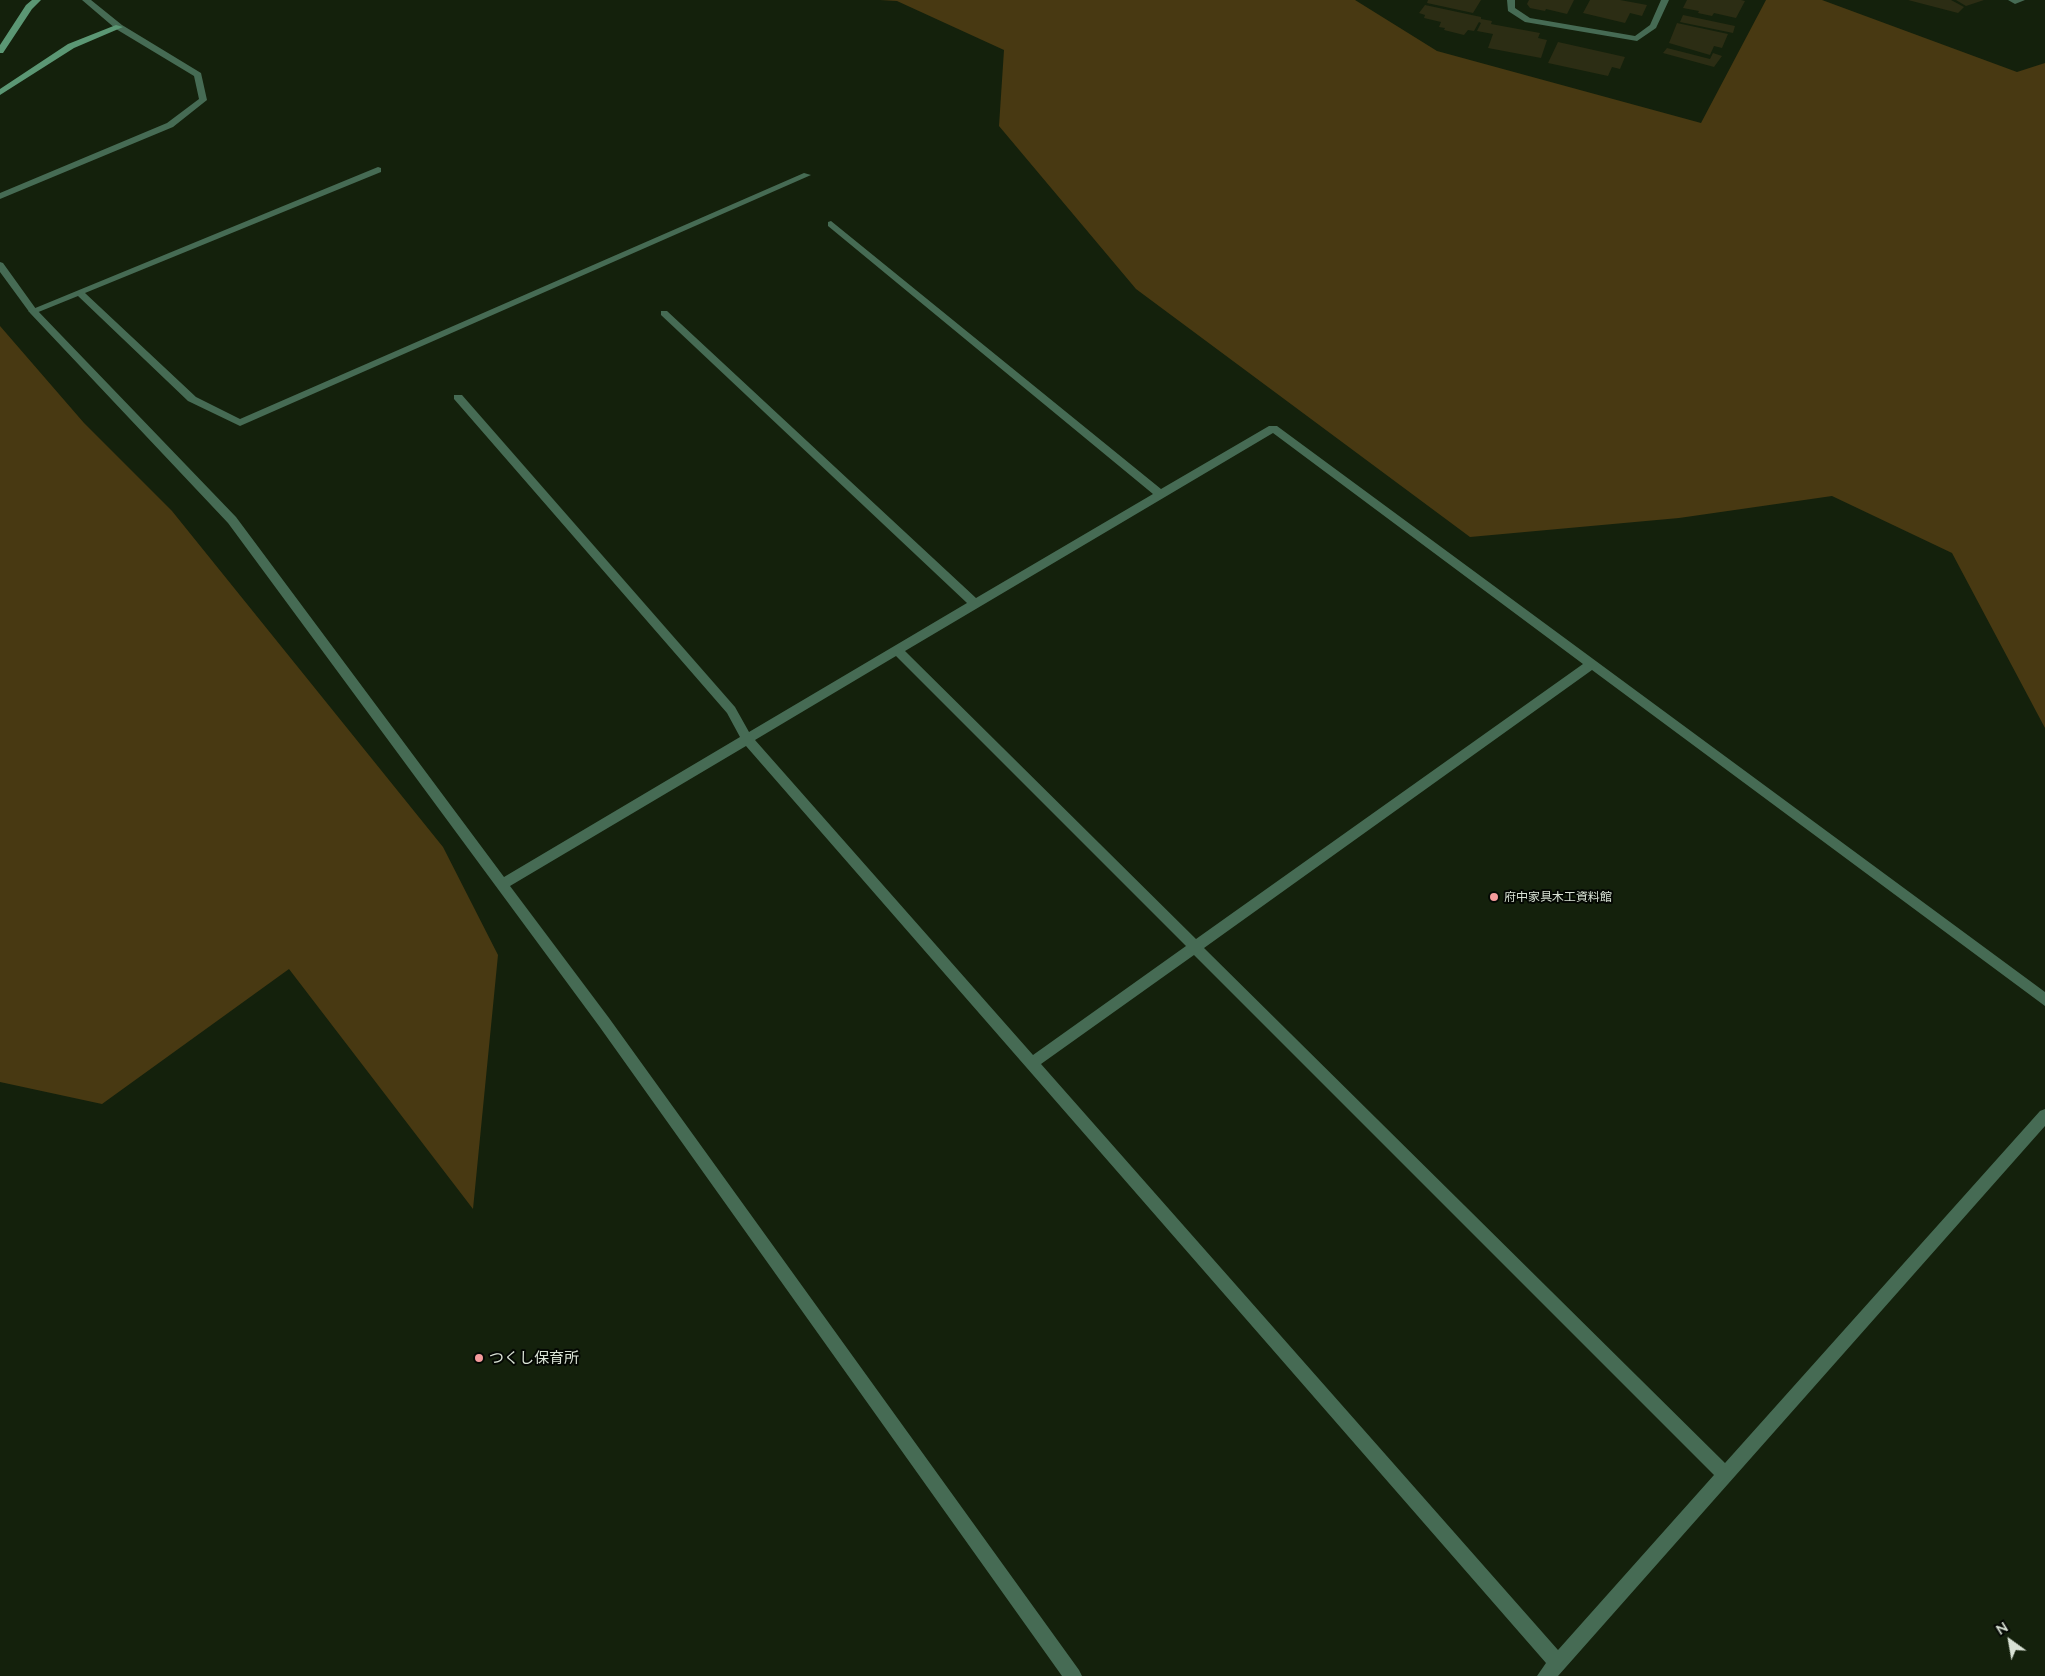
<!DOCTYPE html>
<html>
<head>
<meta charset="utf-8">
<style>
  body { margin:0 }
  #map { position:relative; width:2045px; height:1676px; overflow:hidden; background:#14210c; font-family:Lato,sans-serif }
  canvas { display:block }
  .north { position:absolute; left:1985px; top:1616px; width:50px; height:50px; -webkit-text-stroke:4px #040803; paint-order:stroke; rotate:328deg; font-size:14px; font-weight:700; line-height:20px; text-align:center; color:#d9e2d5 }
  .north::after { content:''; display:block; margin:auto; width:18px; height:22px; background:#d9e2d5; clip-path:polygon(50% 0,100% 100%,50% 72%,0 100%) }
</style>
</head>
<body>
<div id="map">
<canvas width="2045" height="1676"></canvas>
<div class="north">N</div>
</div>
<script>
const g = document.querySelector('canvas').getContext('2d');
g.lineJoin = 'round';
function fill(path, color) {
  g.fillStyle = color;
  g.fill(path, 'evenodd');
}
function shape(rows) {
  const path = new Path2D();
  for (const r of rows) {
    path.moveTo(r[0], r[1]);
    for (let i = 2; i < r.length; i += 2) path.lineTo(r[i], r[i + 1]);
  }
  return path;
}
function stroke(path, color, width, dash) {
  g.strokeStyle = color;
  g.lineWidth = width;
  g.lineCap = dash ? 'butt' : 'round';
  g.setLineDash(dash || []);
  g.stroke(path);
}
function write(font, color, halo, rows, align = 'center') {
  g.font = font + ' Lato,"Noto Sans JP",sans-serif';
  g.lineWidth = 4;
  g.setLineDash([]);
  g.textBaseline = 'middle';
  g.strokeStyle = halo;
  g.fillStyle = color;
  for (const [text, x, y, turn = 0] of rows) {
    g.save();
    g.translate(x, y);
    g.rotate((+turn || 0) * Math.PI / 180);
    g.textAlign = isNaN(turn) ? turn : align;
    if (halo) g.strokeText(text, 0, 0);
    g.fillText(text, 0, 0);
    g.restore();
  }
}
fill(shape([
  [880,0,1355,0,1437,51,1701,123,1766,0,1822,0,2017,72,2045,63,2045,728,1952,553,1832,496,1679,518,1470,537,1136,289,999,126,1004,50,897,1],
  [0,326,84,423,172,511,443,847,498,955,473,1209,289,969,102,1104,0,1082]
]), '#483912');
fill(shape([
  [1428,0,1481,0,1473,13,1427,3],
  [1529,0,1574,0,1567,14,1546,9,1545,11,1530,8,1527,4],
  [1590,0,1620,0,1647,5,1642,16,1630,13,1625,23,1583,13],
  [1687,0,1741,0,1745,1,1736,18,1714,13,1712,16,1698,13,1699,11,1683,8],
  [1908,0,1951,0,1964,7,1958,13],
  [1956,0,1984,0,1966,6],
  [1425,5,1481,17,1481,19,1492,21,1491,24,1540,33,1538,38,1547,40,1541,58,1488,48,1493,34,1477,31,1481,23,1479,22,1474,31,1468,30,1464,35,1444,30,1445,28,1439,27,1441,22,1424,18,1425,15,1419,13],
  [1683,15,1735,26,1733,33,1680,22],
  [1677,23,1728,34,1722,48,1714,46,1710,55,1669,43],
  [1558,42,1625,57,1620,69,1612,67,1608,76,1548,63],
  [1667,48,1710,59,1713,53,1722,56,1714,67,1663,53]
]), '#2c2d14');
fill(shape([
  [378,167,381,168,381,172,85,293,196,397,240,419,804,173,811,175,240,426,188,401,78,296,36,313,33,314,28,311,378,167]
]), '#466b54');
fill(shape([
  [82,0,91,0,122,25,201,73,207,100,173,127,0,199,0,193,167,123,199,99,194,76,116,29,82,0],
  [1507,0,1515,0,1515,8,1530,18,1635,36,1650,25,1661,0,1669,0,1656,28,1637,41,1525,22,1508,11,1507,0],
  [2008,0,2025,0,2015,4,2008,0],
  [831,221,1161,489,1269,426,1277,426,2045,992,2045,1006,1592,670,1204,948,1725,1463,2040,1111,2045,1109,2045,1126,1558,1676,1537,1676,1546,1663,746,746,510,886,609,1018,1079,1670,1082,1676,1062,1676,599,1026,228,523,30,313,0,272,0,262,3,263,36,309,236,517,504,877,740,737,727,713,454,399,454,395,462,395,735,707,749,732,967,603,661,315,661,311,667,311,976,598,1153,494,828,226,828,222,831,221],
  [1273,433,1583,664,1196,939,905,651,1273,433],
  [896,656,1186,946,1033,1055,755,740,896,656],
  [1194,955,1714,1475,1558,1650,1041,1064,1194,955]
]), '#466b54');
fill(shape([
  [32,0,41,0,32,9,3,53,0,53,0,45,26,5,32,0],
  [116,25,123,27,74,48,0,95,0,89,68,44,116,25]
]), '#5b9774');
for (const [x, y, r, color] of [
  [1494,897,5,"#f59b9c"],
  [479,1358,5,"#f59b9c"]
]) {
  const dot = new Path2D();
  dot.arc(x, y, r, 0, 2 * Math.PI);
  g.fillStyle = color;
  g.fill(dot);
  stroke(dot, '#040803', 2);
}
write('12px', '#d9e2d5', '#040803', [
  ["府中家具木工資料館",1504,897]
], 'left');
write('15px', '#d9e2d5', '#040803', [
  ["つくし保育所",489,1358]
], 'left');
</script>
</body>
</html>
